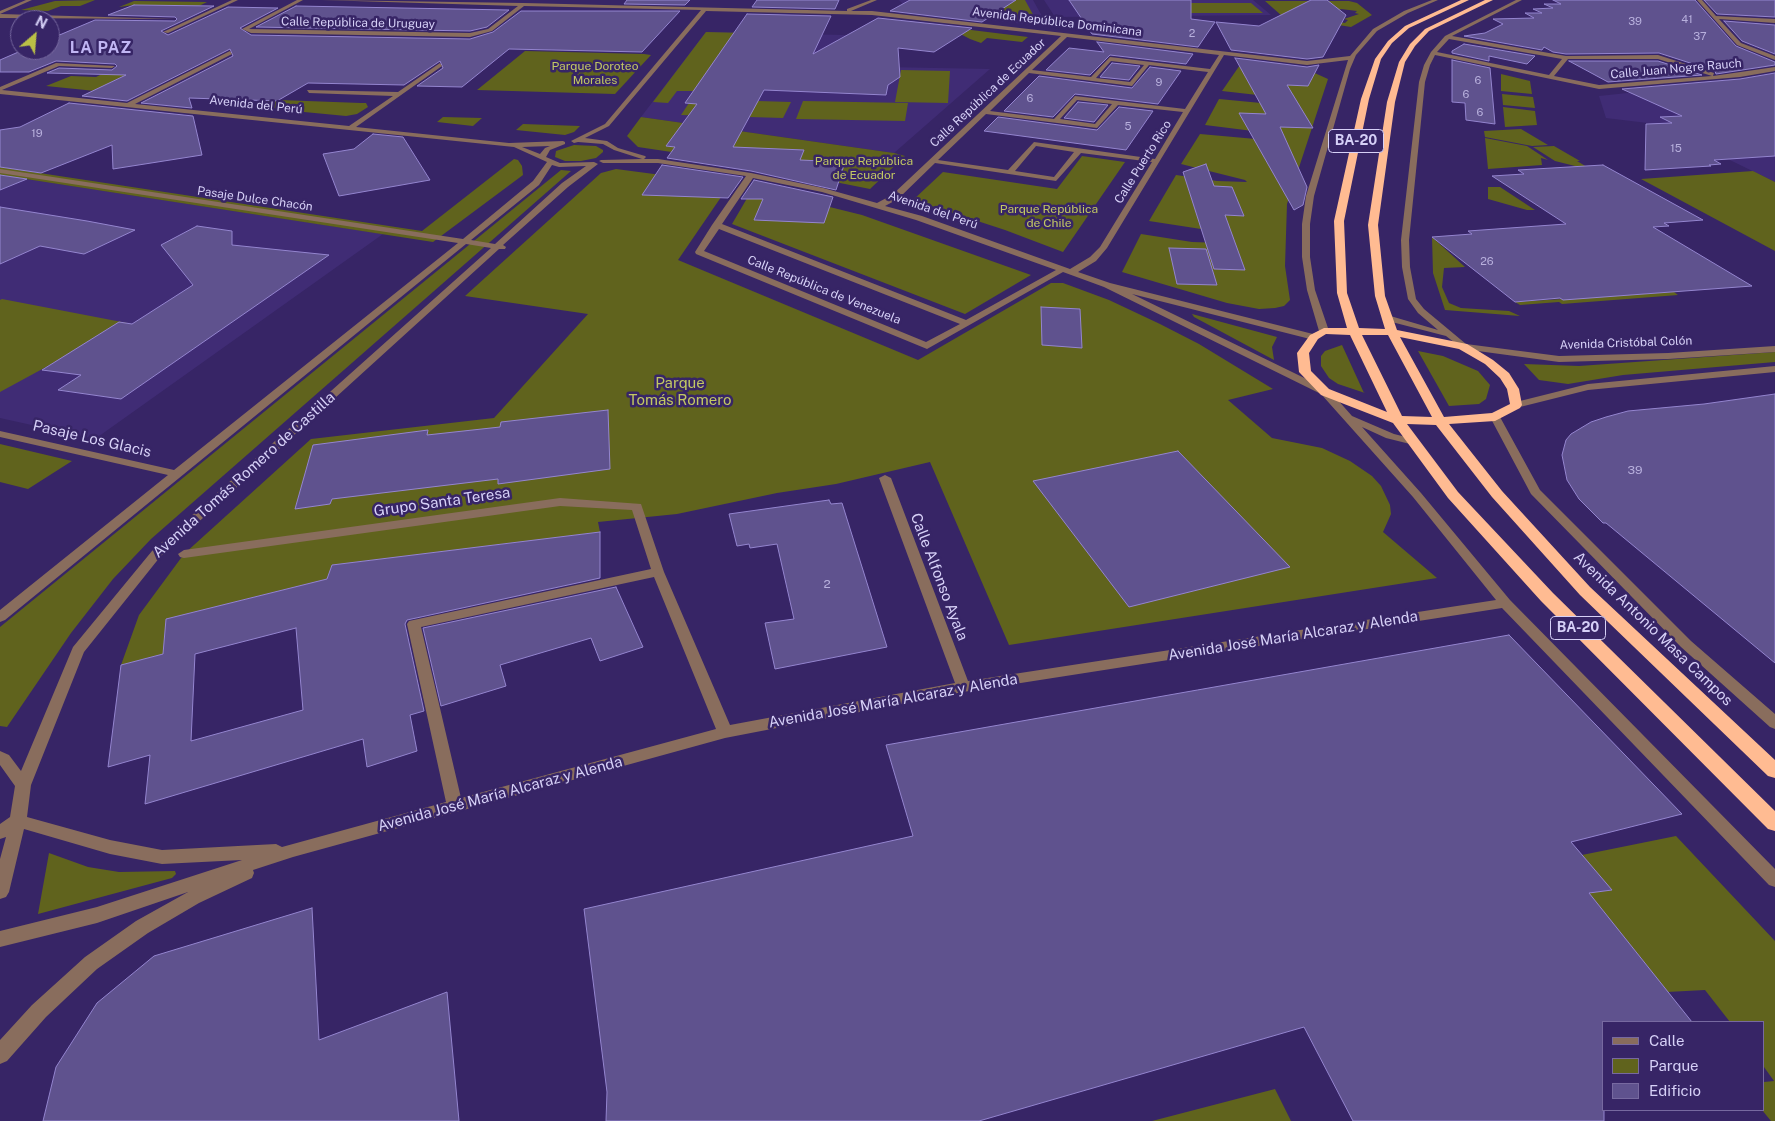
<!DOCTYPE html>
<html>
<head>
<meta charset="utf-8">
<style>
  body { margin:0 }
  #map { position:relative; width:1775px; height:1121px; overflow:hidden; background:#372566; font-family:"Public Sans",sans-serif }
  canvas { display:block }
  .legend { position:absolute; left:1602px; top:1021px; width:162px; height:90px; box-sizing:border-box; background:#372566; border:1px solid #7769a0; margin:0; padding:6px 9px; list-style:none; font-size:15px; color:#d6d0f7 }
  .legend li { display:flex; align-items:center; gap:10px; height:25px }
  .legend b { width:25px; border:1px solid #7769a0 }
  .north { position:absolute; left:10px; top:10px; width:50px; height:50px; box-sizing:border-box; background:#372566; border:1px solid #7769a0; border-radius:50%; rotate:27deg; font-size:14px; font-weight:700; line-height:20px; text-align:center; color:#d6d0f7 }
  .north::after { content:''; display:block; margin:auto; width:18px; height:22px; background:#bac046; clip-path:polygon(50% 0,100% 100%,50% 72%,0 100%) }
</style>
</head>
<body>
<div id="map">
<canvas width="1775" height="1121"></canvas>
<ul class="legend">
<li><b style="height:6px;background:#896d5d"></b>Calle</li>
<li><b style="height:14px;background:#60631d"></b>Parque</li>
<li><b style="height:14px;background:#5f528e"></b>Edificio</li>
</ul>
<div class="north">N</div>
</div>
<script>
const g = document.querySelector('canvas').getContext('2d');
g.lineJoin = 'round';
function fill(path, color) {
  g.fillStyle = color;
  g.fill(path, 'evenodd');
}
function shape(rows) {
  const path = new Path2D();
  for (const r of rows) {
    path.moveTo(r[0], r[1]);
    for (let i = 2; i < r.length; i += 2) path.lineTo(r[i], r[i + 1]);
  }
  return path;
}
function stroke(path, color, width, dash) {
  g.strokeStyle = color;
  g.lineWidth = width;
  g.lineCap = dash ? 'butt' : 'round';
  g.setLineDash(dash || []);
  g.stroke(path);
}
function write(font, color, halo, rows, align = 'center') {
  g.font = font + ' "Public Sans",sans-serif';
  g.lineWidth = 5;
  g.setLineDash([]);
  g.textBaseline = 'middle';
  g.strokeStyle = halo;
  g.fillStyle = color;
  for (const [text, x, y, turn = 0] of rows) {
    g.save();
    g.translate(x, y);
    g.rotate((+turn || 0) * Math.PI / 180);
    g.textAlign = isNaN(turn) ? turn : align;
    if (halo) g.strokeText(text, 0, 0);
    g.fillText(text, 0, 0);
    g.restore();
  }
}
fill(shape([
  [899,0,1033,0,1048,27,918,11,906,7],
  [1044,0,1253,0,1271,15,1055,17],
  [706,32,890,36,883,67,990,69,894,153,641,117],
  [1703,85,1775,109,1775,182,1656,124,1606,118,1599,96],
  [0,175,383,234,95,439,0,418]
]), '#402c75');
fill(shape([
  [95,0,80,6,61,6,48,11,21,10,55,1],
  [991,0,1025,0,1036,20,999,20],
  [134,1,207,2,199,6,134,5,119,7],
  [1265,1,1349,1,1357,3,1372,15,1351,27,1282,16],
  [1302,4,1334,13,1341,9,1357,11,1355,13,1359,14,1344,19,1348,20,1345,23,1285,13,1295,10],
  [1174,3,1251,3,1263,13,1183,13],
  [947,27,1028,37,1022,42,987,38,981,43,970,39],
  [706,32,790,34,699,91,677,91,668,103,653,102],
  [525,51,644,54,651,55,615,94,477,90],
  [1242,62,1308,70,1328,79,1287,204,1285,266,1290,300,1284,306,1275,308,1259,309,1227,303,1122,272,1141,234,1192,242,1223,243,1227,233,1149,221,1176,175,1217,181,1247,182,1245,180,1181,164,1200,134,1267,140,1269,133,1205,125,1219,99,1261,103,1284,98,1222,91],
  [901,70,950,71,948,103,895,102],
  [108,71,132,72,103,86,115,93,46,86,71,76,96,77],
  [1501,74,1530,81,1532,94,1501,91],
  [1502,94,1533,97,1535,108,1503,105],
  [280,100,361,103,366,103,368,107,357,114,346,116,252,107,262,101],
  [758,101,791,102,783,118,681,115,689,103,755,105],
  [803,101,908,103,905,121,796,119],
  [1503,107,1535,111,1537,125,1505,127],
  [443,117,482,118,473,126,437,122],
  [641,117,894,153,905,156,870,189,725,160,638,147,627,136],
  [523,124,580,126,574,132,565,135,516,130],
  [1521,129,1548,145,1532,146,1485,137,1484,131],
  [1485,138,1527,146,1548,160,1541,158,1542,165,1488,169],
  [574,145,596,146,603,150,603,152,596,158,581,161,565,161,555,157,556,151],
  [1554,146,1580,161,1577,161,1587,167,1599,172,1555,161,1533,147],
  [1082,156,1125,162,1063,252,1005,230,913,200,943,172,1057,189],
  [514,159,518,160,522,166,523,175,433,242,0,175,0,167,422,231],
  [616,169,730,184,678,260,918,360,1051,283,1063,283,1109,300,1160,324,1199,344,1273,389,1228,400,1272,438,1322,448,1350,461,1372,476,1381,486,1390,505,1391,514,1383,532,1437,578,1009,645,930,462,836,484,777,493,677,514,598,522,600,532,332,565,327,579,166,619,163,654,121,665,139,615,184,554,311,439,494,418,588,314,465,296,601,173],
  [561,170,571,171,151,539,113,579,71,633,7,727,0,726,0,627],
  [1753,171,1775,182,1775,251,1641,179],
  [1488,187,1500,187,1535,210,1527,210,1488,199],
  [753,188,862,215,1031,275,965,314,732,224],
  [1432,237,1465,267,1444,268,1442,287,1449,303,1461,308,1509,311,1520,316,1445,310,1433,273],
  [1674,292,1678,295,1562,304,1559,302,1520,305,1515,302],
  [2,299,127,323,0,392,0,300],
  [1192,314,1277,337,1272,347,1274,360,1194,317],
  [1342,345,1364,393,1365,393,1338,384,1329,378,1321,366,1321,356,1325,351],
  [1418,351,1443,356,1478,371,1490,385,1486,399,1479,404,1449,406],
  [1775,352,1775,362,1623,375,1568,384,1539,380,1524,364,1579,366],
  [0,444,72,461,28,489,0,482],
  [1676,836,1775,941,1775,1121,1771,1121,1762,1110,1764,1110,1764,1082,1774,1081,1764,1067,1764,1022,1730,1022,1705,990,1667,992,1589,893,1611,890,1582,855],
  [49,853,88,867,119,872,175,871,176,874,172,878,38,914],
  [1275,1089,1291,1121,1152,1121]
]), '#60631d');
const building = shape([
  [627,0,690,0,685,5,624,4,627,0],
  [757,0,839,0,835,9,752,7,757,0],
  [910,0,1016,0,982,22,890,11,910,0],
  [1069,0,1191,0,1191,19,1215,22,1198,47,1092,34,1069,0],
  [1311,0,1327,0,1346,15,1323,57,1307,59,1231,50,1216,22,1259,26,1311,0],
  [1553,0,1695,0,1736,46,1775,62,1775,65,1716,74,1715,71,1659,53,1566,54,1553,52,1544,47,1542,50,1464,36,1485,33,1503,24,1493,19,1534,18,1525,13,1542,13,1533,9,1553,8,1544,4,1561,4,1553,0],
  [1704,0,1775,0,1775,17,1717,14,1704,0],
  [134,5,214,6,161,31,168,35,228,7,278,8,240,28,251,35,470,39,493,32,521,11,680,11,642,52,509,49,462,87,417,86,443,68,440,61,404,85,308,83,277,101,189,98,192,108,141,103,233,56,230,49,127,101,82,96,126,75,47,73,59,68,112,70,117,66,115,64,56,61,29,72,0,72,0,60,23,50,50,50,50,39,95,20,175,21,177,19,175,17,108,15,134,5],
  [296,6,509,10,487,27,470,31,256,27,296,6],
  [747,14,831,16,813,54,878,18,972,28,934,52,898,48,900,77,888,85,886,95,764,90,733,147,804,150,800,160,845,162,836,190,751,171,667,158,675,147,666,146,697,104,685,103,747,14],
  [1724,21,1775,25,1775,54,1742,41,1724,21],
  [1097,42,1193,54,1186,64,1110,55,1090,75,1046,70,1069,48,1104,52,1097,42],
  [1464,44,1535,56,1527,64,1489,56,1489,61,1452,53,1452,51,1464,44],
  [1235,58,1307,67,1319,65,1308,86,1287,85,1313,128,1280,127,1307,187,1303,205,1294,210,1239,113,1266,114,1235,58],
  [1452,60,1490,68,1495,124,1466,120,1465,103,1452,102,1452,60],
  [1569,61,1658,61,1702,75,1608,82,1569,61],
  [1112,63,1140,66,1129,80,1100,77,1112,63],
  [1150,67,1181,71,1158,104,1075,94,1053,117,1004,111,1039,76,1132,88,1150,67],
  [1775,73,1775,156,1714,160,1721,164,1709,165,1711,166,1645,170,1646,124,1672,123,1660,117,1682,116,1622,89,1740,79,1775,73],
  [1078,102,1108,105,1094,122,1064,118,1078,102],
  [69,103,193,116,202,155,113,169,112,145,41,173,0,167,0,130,20,127,69,103],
  [1119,107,1153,111,1126,150,984,131,998,117,1097,130,1119,107],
  [373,134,403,137,430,180,339,196,323,154,354,149,373,134],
  [1206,164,1214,186,1232,187,1244,216,1225,215,1245,270,1214,269,1183,172,1206,164],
  [662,165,743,177,728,198,642,195,662,165],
  [1603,165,1703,220,1664,223,1669,226,1653,227,1752,286,1563,300,1560,298,1515,302,1432,237,1472,234,1468,231,1566,224,1492,176,1524,174,1518,170,1603,165],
  [0,175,27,179,0,190,0,175],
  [754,180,833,197,824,223,754,220,763,199,741,199,754,180],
  [0,207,87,221,135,230,84,254,40,246,0,264,0,207],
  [197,226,232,231,232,245,329,255,121,399,58,390,81,375,42,370,119,322,132,324,193,285,161,245,197,226],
  [1169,248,1206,249,1217,285,1177,284,1169,248],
  [1041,307,1080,309,1082,348,1042,345,1041,307],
  [1775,394,1775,663,1606,523,1603,523,1579,499,1567,480,1562,455,1566,440,1571,434,1591,422,1606,417,1628,411,1704,404,1775,394],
  [608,410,610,469,498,484,498,479,332,499,330,504,295,509,313,445,428,430,427,435,500,427,501,422,608,410],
  [1178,451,1290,567,1129,607,1033,481,1178,451],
  [829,500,831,504,842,503,887,647,775,669,765,623,794,619,777,544,750,548,749,544,737,546,729,514,829,500],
  [600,532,600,578,407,620,405,624,424,711,410,715,417,751,367,767,363,739,145,804,150,755,108,767,121,665,163,654,166,619,327,579,332,565,600,532],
  [296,628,303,710,191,741,195,654,296,628],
  [616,587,643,647,600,661,591,638,500,665,506,686,441,706,423,628,616,587],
  [1509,635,1682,814,1571,842,1612,890,1589,893,1692,1022,1604,1022,1604,1121,1353,1121,1304,1027,979,1121,606,1121,607,1092,584,909,913,836,886,745,1509,635],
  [312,908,319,1040,447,992,459,1121,43,1121,56,1067,97,1003,154,956,312,908]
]);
fill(building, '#5f528e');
stroke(building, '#9485cf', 1);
fill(shape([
  [26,0,32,0,0,14,175,19,0,18,0,11,26,0],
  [232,0,238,0,168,33,163,32,232,0],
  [297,0,303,0,249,29,470,33,488,29,518,6,321,0,524,3,847,11,847,9,871,0,877,0,851,11,872,11,1307,61,1350,56,1373,29,1404,11,1432,0,1438,0,1408,13,1377,31,1356,55,1350,69,1314,196,1310,224,1310,257,1315,290,1329,331,1327,333,1321,333,1319,331,1307,290,1302,257,1302,224,1306,196,1348,60,1307,65,1224,55,1107,248,1096,261,1078,272,1110,283,1317,335,1317,339,1314,340,1132,294,1329,390,1352,416,1394,434,1418,440,1419,442,1414,445,1386,438,1362,427,1421,493,1510,600,1775,869,1775,887,1769,885,1502,608,963,692,725,738,293,857,253,870,254,873,252,878,199,903,148,933,97,969,46,1017,7,1061,0,1064,0,1040,32,1005,85,957,136,921,188,892,97,923,0,947,0,931,97,907,242,860,162,864,110,854,24,829,9,892,6,897,0,899,0,859,6,837,0,839,0,824,10,817,15,786,0,765,0,751,9,755,21,771,73,647,152,551,491,248,466,244,5,620,0,622,0,610,168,475,0,437,0,431,174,470,458,243,0,173,0,169,463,239,533,181,547,162,514,147,0,94,0,87,56,63,115,66,112,68,59,66,2,90,127,103,230,51,232,54,135,104,349,126,393,96,309,93,307,90,398,92,440,63,442,66,356,127,509,143,563,141,565,142,565,144,550,150,546,157,560,163,594,162,598,164,568,187,503,245,506,247,505,249,499,249,160,557,84,652,31,785,27,817,110,840,162,850,276,844,282,847,446,802,407,624,409,621,651,569,632,510,560,506,184,558,180,557,178,554,184,550,560,498,641,504,664,572,730,725,955,683,879,478,885,475,891,478,968,681,1496,600,1413,497,1321,394,1104,287,1063,272,927,349,696,254,695,252,712,225,746,176,658,163,603,163,599,161,601,160,642,159,614,150,603,144,578,142,574,143,571,141,605,124,701,10,524,6,492,31,470,37,251,33,242,29,297,0],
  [706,11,872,15,1061,36,892,195,877,203,823,188,751,173,658,159,644,159,646,157,645,156,618,148,607,141,585,138,609,126,706,11],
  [1067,37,1219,55,1210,69,1110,57,1091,77,1032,70,1067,37],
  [1111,61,1144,65,1130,82,1096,78,1111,61],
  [1149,65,1208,72,1185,109,1075,96,1054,119,990,111,1029,73,1132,86,1149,65],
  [1077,100,1112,104,1095,124,1060,119,1077,100],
  [1118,105,1183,112,1155,159,1034,142,1008,170,938,160,986,114,1097,128,1118,105],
  [550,146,545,148,540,154,522,147,550,146],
  [1036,146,1074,152,1054,177,1015,171,1036,146],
  [1081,153,1152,162,1100,247,1090,257,1070,269,922,216,885,206,898,199,935,163,1056,181,1081,153],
  [552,165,559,167,586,166,562,183,495,244,471,240,539,185,552,165],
  [753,178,822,192,916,220,1056,270,966,320,722,224,753,178],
  [719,229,960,324,926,342,704,251,719,229],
  [654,577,716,729,461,798,421,627,654,577],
  [1516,0,1522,0,1452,36,1566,56,1658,55,1714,73,1713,76,1775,67,1775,71,1740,77,1599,89,1435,55,1430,65,1425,82,1409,240,1410,267,1416,299,1424,309,1466,344,1559,356,1668,353,1775,346,1775,352,1668,359,1559,362,1463,349,1446,336,1384,320,1384,316,1387,315,1438,330,1418,313,1408,299,1402,267,1401,240,1419,82,1424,65,1431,52,1445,36,1516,0],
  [1449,39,1562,59,1549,75,1437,52,1449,39],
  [1568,59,1658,59,1712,76,1599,85,1554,76,1568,59],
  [1697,0,1702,0,1716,16,1775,19,1775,23,1719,19,1741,43,1775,56,1775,60,1737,45,1697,0],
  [1775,366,1775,372,1588,390,1516,408,1511,405,1512,403,1588,384,1775,366],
  [1495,414,1500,417,1540,490,1691,641,1775,714,1775,729,1770,727,1681,647,1531,494,1490,417,1495,414]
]), '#896d5d');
fill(shape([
  [1461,0,1469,0,1409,28,1392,43,1381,59,1369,99,1344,221,1347,293,1359,328,1385,329,1375,296,1368,225,1387,102,1399,62,1410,44,1425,29,1485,0,1493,0,1429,31,1415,46,1405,62,1395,102,1378,225,1385,296,1397,330,1467,344,1493,360,1509,373,1519,389,1522,405,1520,408,1495,421,1449,424,1502,491,1590,587,1775,760,1775,778,1768,776,1580,595,1492,497,1436,425,1407,424,1458,492,1553,593,1775,811,1775,831,1768,829,1541,601,1448,498,1393,423,1321,395,1299,372,1297,353,1310,335,1324,328,1347,328,1337,293,1334,221,1361,99,1375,59,1388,41,1405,26,1461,0],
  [1326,334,1350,335,1387,412,1329,389,1311,371,1309,353,1318,339,1326,334],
  [1362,335,1388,335,1432,417,1402,416,1362,335],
  [1400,337,1459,349,1485,364,1500,378,1507,389,1510,404,1492,413,1444,417,1400,337]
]), '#ffbb92');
write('11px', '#b8b0dd', null, [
  ["41",1687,20],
  ["39",1635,22],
  ["2",1192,34],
  ["37",1700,37],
  ["6",1478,81],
  ["9",1159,83],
  ["6",1466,95],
  ["6",1030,99],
  ["6",1480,113],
  ["5",1128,127],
  ["19",37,134],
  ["15",1676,149],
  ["26",1487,262]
]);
write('12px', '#d6d0f7', '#372566', [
  ["Avenida República Dominicana",1057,22,7],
  ["Calle República de Uruguay",358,23,1],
  ["Calle Juan Nogre Rauch",1676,69,-5],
  ["Calle República de Ecuador",988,93,-43],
  ["Avenida del Perú",256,105,6],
  ["Calle Puerto Rico",1143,162,-58],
  ["Pasaje Dulce Chacón",255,199,8],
  ["Avenida del Perú",933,210,19],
  ["Calle República de Venezuela",824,290,22],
  ["Avenida Cristóbal Colón",1626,343,-2]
]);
write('12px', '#c2c863', '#372566', [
  ["Parque Doroteo",595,66],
  ["Morales",595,80],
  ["Parque República",864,161],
  ["de Ecuador",864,175],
  ["Parque República",1049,209],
  ["de Chile",1049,223]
]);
write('12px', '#b8b0dd', null, [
  ["39",1635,470],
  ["2",827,584]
]);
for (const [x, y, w] of [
  [1356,141,55],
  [1578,628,55]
]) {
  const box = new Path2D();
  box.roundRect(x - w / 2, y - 11.5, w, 23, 4);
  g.fillStyle = '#372566';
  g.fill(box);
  stroke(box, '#d6d0f7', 1);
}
write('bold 14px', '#d6d0f7', null, [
  ["BA-20",1356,141],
  ["BA-20",1578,628]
]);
write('15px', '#c2c863', '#372566', [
  ["Parque",680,383],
  ["Tomás Romero",680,400]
]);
write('15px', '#d6d0f7', '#372566', [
  ["Pasaje Los Glacis",92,439,13],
  ["Avenida Tomás Romero de Castilla",244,475,-42],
  ["Grupo Santa Teresa",442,502,-8],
  ["Calle Alfonso Ayala",939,577,69],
  ["Avenida Antonio Masa Campos",1653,629,44],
  ["Avenida José María Alcaraz y Alenda",1293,636,-9],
  ["Avenida José María Alcaraz y Alenda",893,701,-10],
  ["Avenida José María Alcaraz y Alenda",500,794,-15]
]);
g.letterSpacing = '1px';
write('bold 16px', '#c1b6f4', '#372566', [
  ["LA PAZ",101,48]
]);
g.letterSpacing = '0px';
</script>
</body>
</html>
